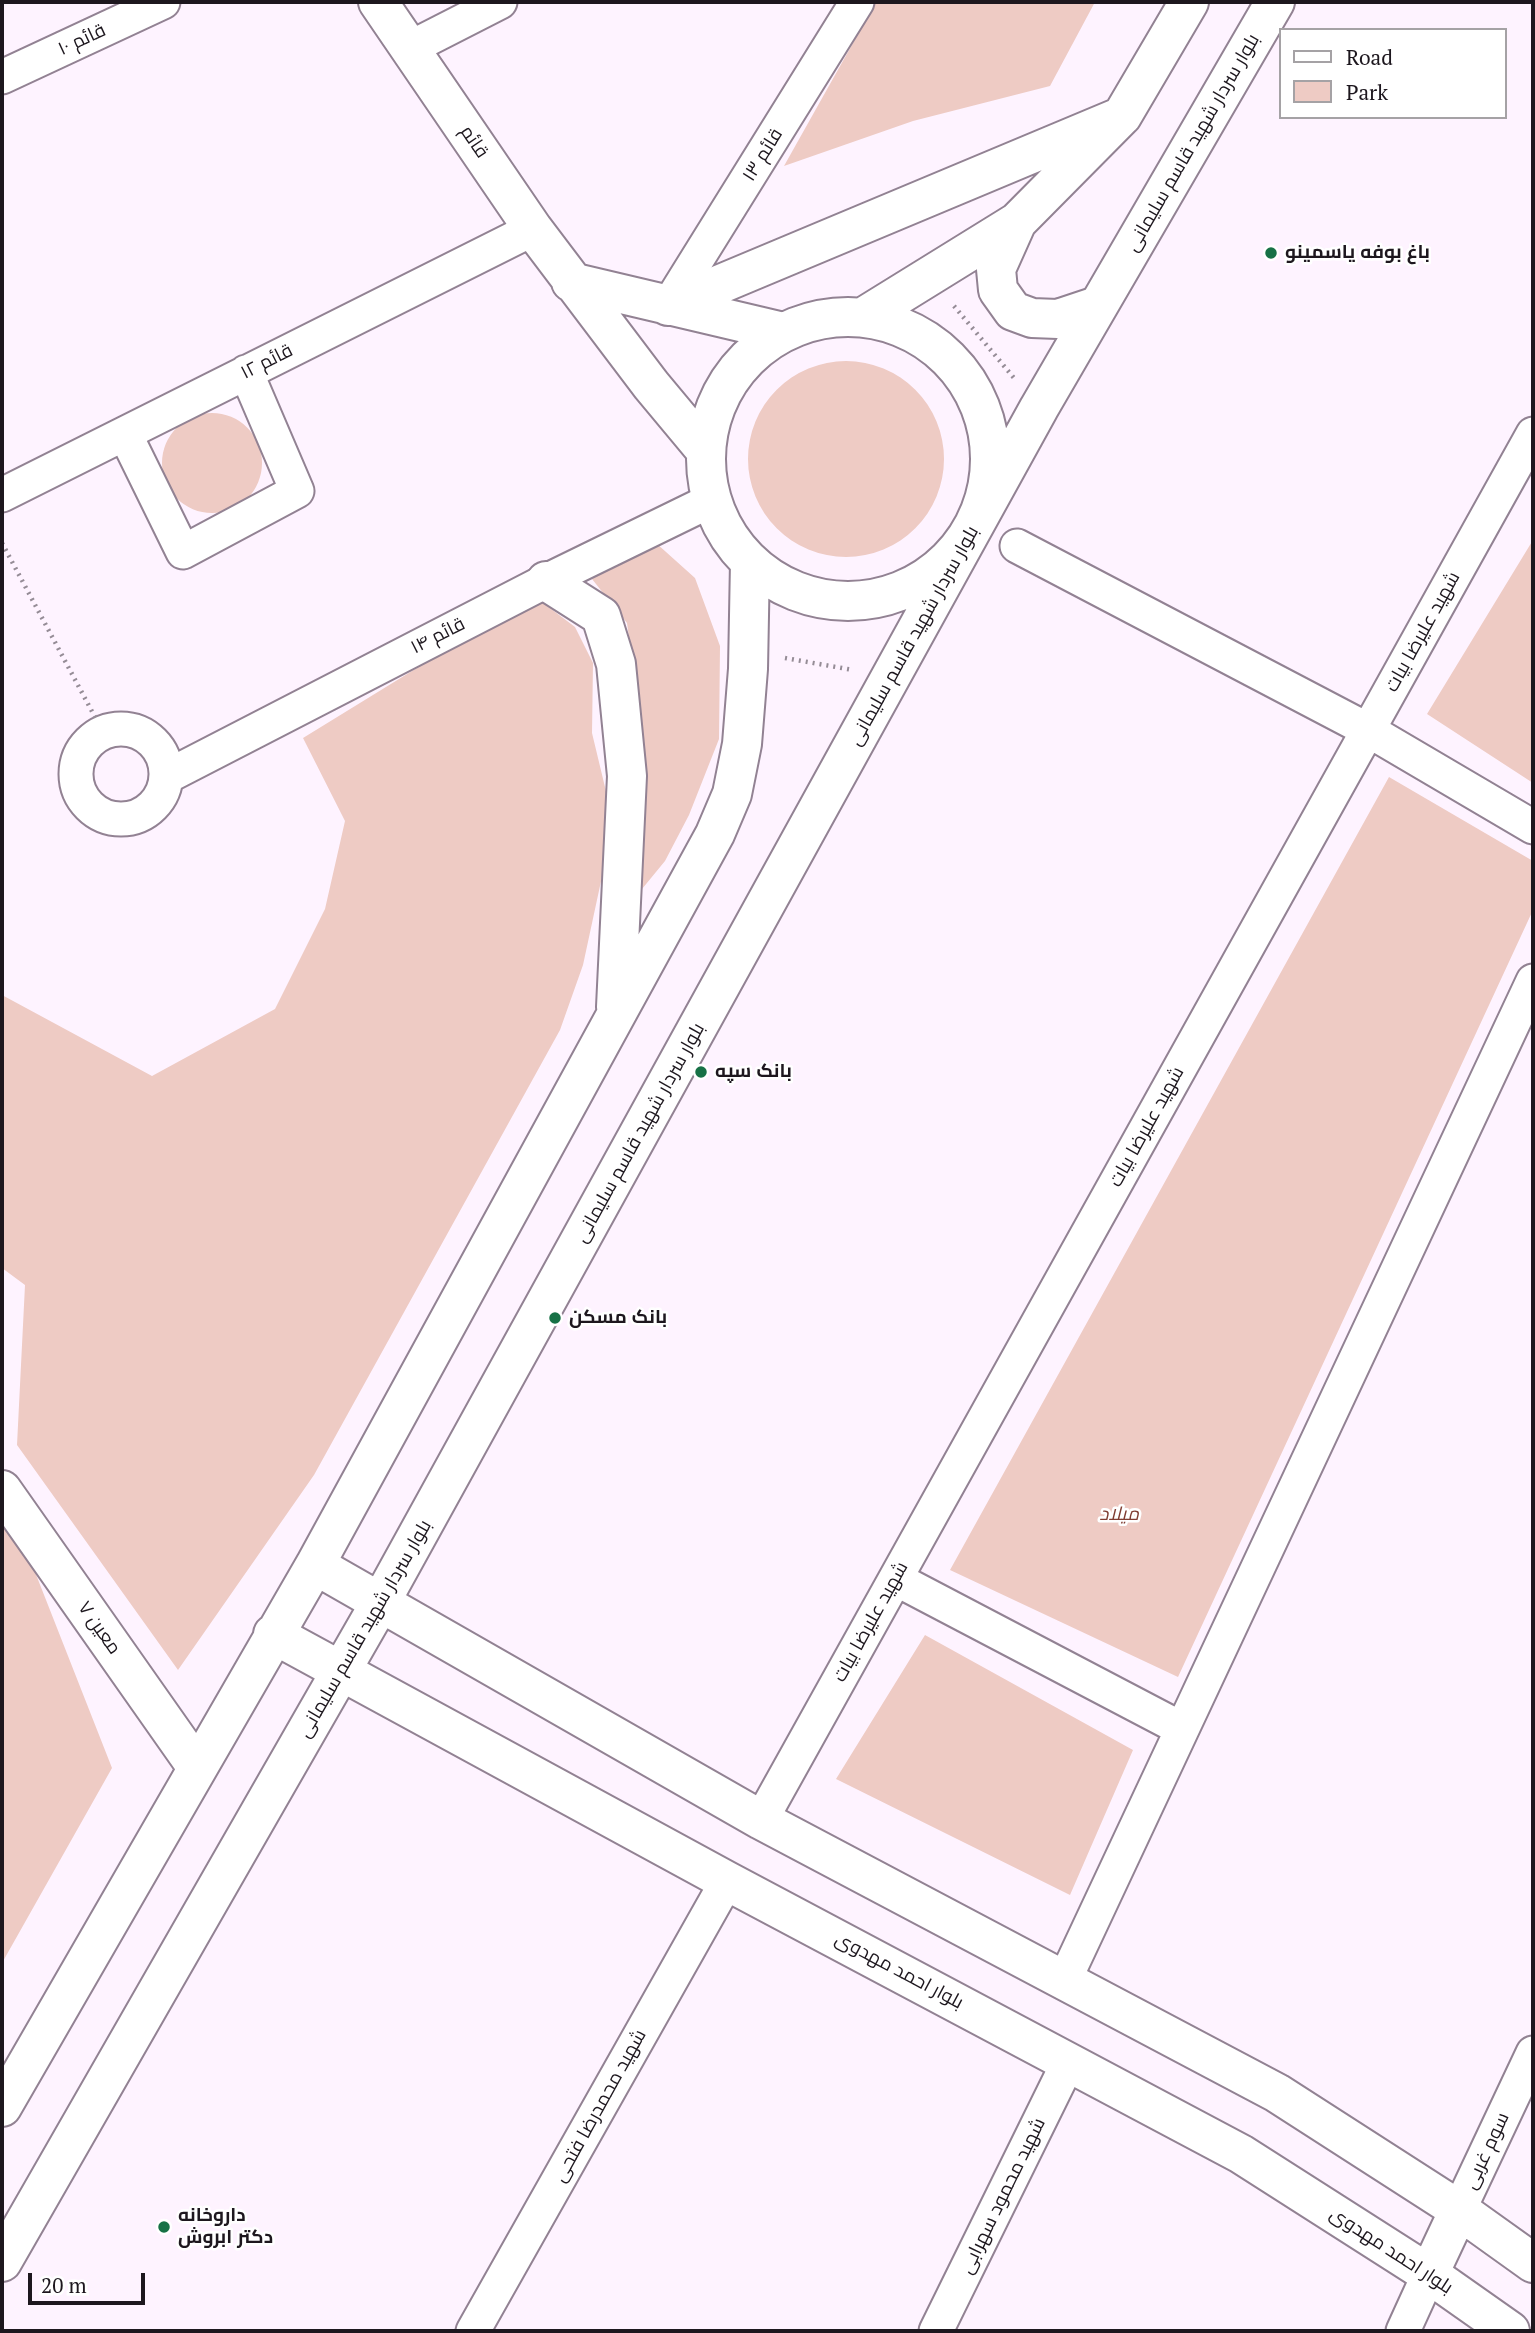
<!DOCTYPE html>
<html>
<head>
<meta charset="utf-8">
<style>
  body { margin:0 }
  #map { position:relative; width:1535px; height:2333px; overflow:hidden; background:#fef3ff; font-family:"PT Serif",serif }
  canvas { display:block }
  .frame { position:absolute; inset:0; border:4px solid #1d171e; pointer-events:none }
  .legend { position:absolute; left:1279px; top:28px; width:228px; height:91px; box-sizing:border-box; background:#fff; border:2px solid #a5a2a5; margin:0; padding:9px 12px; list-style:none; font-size:21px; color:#1d171e }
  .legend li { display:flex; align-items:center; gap:14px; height:35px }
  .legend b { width:35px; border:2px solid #a5a2a5 }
  .scale { position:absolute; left:28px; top:2273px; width:117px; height:32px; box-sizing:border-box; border:4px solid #1d171e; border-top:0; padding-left:9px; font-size:21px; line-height:24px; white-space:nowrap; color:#1d171e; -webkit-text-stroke:5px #fff; paint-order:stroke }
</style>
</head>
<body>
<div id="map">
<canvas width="1535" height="2333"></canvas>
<div class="frame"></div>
<ul class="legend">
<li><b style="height:9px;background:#fff"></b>Road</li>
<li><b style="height:19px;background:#eecbc4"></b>Park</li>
</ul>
<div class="scale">20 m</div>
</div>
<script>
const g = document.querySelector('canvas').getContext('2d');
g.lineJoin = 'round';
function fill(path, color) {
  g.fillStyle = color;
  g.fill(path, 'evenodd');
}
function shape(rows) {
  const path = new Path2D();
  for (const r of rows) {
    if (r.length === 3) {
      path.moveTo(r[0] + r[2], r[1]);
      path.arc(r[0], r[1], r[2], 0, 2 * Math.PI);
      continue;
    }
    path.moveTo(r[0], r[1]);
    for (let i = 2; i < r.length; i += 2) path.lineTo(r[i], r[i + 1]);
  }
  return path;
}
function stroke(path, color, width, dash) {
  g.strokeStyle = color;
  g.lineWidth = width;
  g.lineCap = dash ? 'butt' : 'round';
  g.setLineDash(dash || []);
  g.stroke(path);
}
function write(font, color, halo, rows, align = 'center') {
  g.font = font + ' "PT Serif",Cairo,serif';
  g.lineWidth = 5;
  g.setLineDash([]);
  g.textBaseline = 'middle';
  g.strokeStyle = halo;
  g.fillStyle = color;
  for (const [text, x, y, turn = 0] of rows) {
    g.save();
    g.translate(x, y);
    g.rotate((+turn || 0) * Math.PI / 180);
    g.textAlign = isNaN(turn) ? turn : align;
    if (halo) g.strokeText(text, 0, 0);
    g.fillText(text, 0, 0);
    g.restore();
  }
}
fill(shape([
  [876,2,1095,2,1050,86,913,121,784,166],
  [846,459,98],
  [212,463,50],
  [1533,540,1533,783,1427,714],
  [656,543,695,578,720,646,719,739,689,815,665,861,619,917,635,684,627,623,592,579],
  [534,596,575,627,593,663,592,733,610,808,606,858,583,965,560,1030,314,1475,178,1670,17,1445,25,1285,2,1268,2,995,152,1076,275,1009,325,909,345,821,303,738],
  [1389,777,1533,861,1533,910,1178,1677,950,1570],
  [4,1493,112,1768,2,1963,2,1495],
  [925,1635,1133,1750,1070,1895,836,1779]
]), '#eecbc4');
const street = shape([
  [410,48,500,2],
  [2,77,163,2],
  [668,306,857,2],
  [125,434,183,552,297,491,246,372],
  [2,495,533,229],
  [1017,546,1368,730,1533,827],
  [121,774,45],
  [166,777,546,581,712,500],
  [896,1579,1182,1729],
  [761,1820,1533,434],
  [1065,1979,1533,981],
  [1459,2210,1533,2053],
  [473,2331,727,1881],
  [936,2331,1069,2061],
  [1403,2331,1429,2274]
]);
const secondary = shape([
  [378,2,533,229,651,385,706,451],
  [1017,222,996,269,998,290,1013,311,1032,318,1058,319,1097,306],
  [571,282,783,332],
  [668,306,1122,116],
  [865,316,1017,222,1122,116,1189,2],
  [848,459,142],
  [546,581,601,616,616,664,627,776,616,1007],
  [2,1490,196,1766],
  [315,1565,761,1820,1277,2093,1459,2210,1533,2263],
  [273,1634,727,1881,1241,2154,1429,2274,1510,2331],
  [2,2107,315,1565,715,834,732,794,742,744,748,669,750,562],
  [2,2262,380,1603,1039,408,1275,2],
  [1429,2274,1459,2210]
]);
stroke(street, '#928293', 37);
stroke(secondary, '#928293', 42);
stroke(shape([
  [954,306,1014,378],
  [2,543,103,732],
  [785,658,853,670]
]), '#958c96', 4.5, [2, 5]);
stroke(street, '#fff', 33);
stroke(secondary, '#fff', 38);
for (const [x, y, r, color] of [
  [1271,253,7,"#177146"],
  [701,1072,7,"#177146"],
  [555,1318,7,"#177146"],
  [164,2227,7,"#177146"]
]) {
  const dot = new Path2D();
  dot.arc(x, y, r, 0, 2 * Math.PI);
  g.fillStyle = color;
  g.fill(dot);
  stroke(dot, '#fff', 2.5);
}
write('19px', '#1d171e', '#fff', [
  ["قائم ۱۰",82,40,-25],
  ["قائم",474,142,56],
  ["بلوار سردار شهید قاسم سلیمانی",1193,143,-60],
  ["قائم ۱۳",763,155,-58],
  ["قائم ۱۲",267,362,-27],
  ["شهید علیرضا بیات",1423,632,-61],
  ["قائم ۱۴",438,636,-27],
  ["بلوار سردار شهید قاسم سلیمانی",914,636,-61],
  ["شهید علیرضا بیات",1147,1127,-61],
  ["بلوار سردار شهید قاسم سلیمانی",640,1133,-61],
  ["شهید علیرضا بیات",871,1622,-61],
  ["معین ۷",99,1628,55],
  ["بلوار سردار شهید قاسم سلیمانی",365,1629,-60],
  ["بلوار احمد مهدوی",899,1971,28],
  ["شهید محمدرضا فتحی",600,2106,-61],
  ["سوم غربی",1487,2151,-65],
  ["شهید محمود سهرابی",1003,2196,-64],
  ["بلوار احمد مهدوی",1391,2251,33]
]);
write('bold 19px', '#1d171e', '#fff', [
  ["باغ بوفه یاسمینو",1285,253],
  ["بانک سپه",715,1072],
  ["بانک مسکن",569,1318],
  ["داروخانه",178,2216],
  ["دکتر ابروش",178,2238]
], 'left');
write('italic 19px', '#7f3c31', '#fff', [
  ["میلاد",1119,1515]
]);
</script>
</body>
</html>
